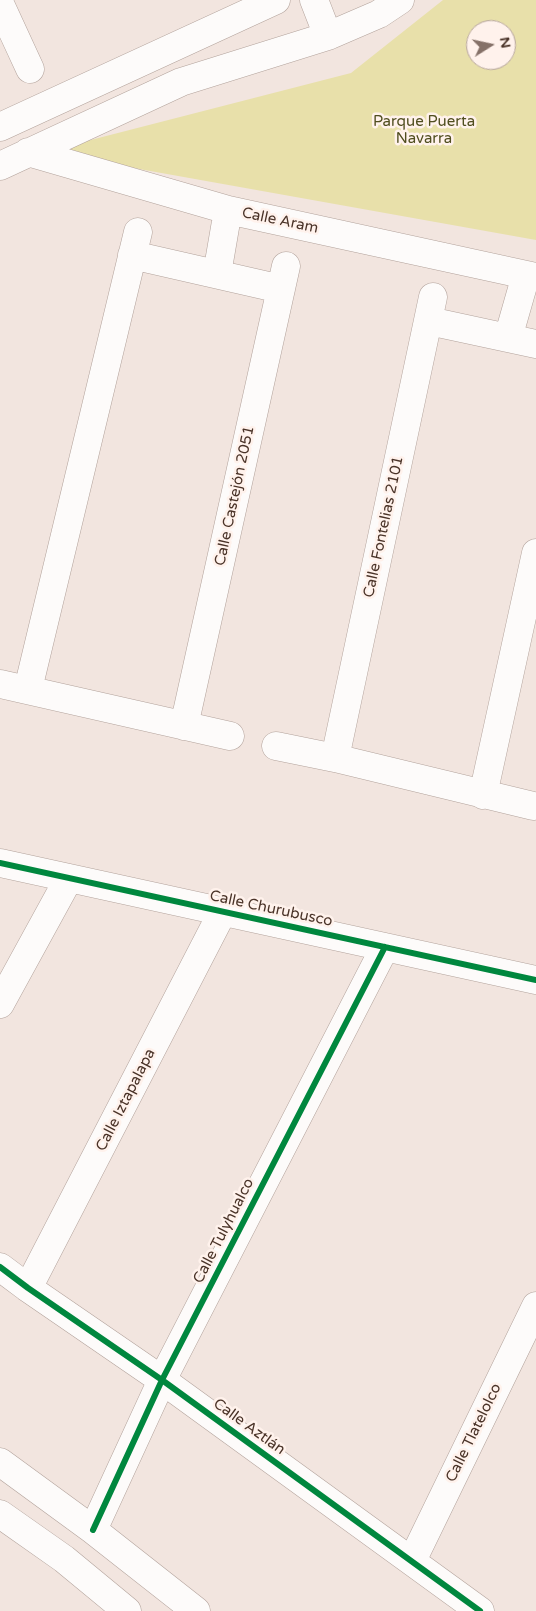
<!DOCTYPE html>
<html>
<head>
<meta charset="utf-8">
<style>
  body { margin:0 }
  #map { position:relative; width:536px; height:1611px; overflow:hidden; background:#f2e5df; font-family:"Varela Round",sans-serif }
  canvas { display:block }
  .north { position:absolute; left:466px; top:20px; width:50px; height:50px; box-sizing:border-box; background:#fff2ec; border:1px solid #b7a69e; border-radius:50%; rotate:80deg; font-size:14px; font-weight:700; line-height:20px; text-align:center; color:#4a3328 }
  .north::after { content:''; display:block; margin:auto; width:18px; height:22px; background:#857168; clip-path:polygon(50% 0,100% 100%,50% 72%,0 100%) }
</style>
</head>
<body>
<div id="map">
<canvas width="536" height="1611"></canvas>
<div class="north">N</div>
</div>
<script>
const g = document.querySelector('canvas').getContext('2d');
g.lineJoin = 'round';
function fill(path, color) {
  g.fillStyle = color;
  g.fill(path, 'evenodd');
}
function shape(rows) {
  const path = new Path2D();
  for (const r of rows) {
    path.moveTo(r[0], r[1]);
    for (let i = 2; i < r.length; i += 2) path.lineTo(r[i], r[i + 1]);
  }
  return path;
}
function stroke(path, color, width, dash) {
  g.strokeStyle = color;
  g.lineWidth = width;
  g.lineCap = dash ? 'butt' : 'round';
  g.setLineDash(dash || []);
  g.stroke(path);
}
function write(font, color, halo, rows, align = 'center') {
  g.font = font + ' "Varela Round",sans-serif';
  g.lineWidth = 5;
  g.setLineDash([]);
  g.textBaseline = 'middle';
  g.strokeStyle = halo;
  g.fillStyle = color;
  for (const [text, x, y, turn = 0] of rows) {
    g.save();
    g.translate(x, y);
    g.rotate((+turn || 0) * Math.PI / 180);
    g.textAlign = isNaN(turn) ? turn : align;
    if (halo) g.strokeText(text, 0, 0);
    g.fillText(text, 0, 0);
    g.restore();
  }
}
fill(shape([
  [443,0,536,0,536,240,44,152,351,73],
  [476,30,506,30,506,60,476,60]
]), '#e8e0aa');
const minor = shape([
  [314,0,328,36],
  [0,4,30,69],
  [0,127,276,0],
  [28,152,228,210,536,277],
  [0,166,181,82,328,36,379,14,400,0],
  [132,255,281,289],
  [217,274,228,210],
  [429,321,536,344],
  [508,338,526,275],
  [0,684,230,736],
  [28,689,138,232],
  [184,726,286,266],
  [276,746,335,758,533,806],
  [335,758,433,297],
  [483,795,536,553],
  [0,863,536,980],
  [0,1004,69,878],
  [0,1267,28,1288,162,1380,480,1611],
  [28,1288,223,911],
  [0,1462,93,1530,196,1611],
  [0,1514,64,1559,127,1611],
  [93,1530,162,1380,385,947],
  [412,1561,536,1306]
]);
stroke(minor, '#b2a29b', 29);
stroke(minor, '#fdfbfa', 28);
stroke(shape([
  [0,863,536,980],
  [0,1267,28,1288,162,1380,480,1611],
  [93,1530,162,1380,385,947]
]), '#00873e', 6);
write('15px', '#504e1f', '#fff2ec', [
  ["Parque Puerta",424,122],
  ["Navarra",424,139]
]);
write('15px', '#4a3328', '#fff2ec', [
  ["Calle Aram",280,221,12],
  ["Calle Castejón 2051",235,496,-78],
  ["Calle Fontelias 2101",384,527,-78],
  ["Calle Churubusco",271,909,12],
  ["Calle Iztapalapa",126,1100,-63],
  ["Calle Tulyhualco",224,1231,-63],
  ["Calle Aztlán",249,1427,36],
  ["Calle Tlatelolco",474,1433,-64]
]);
</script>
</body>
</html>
